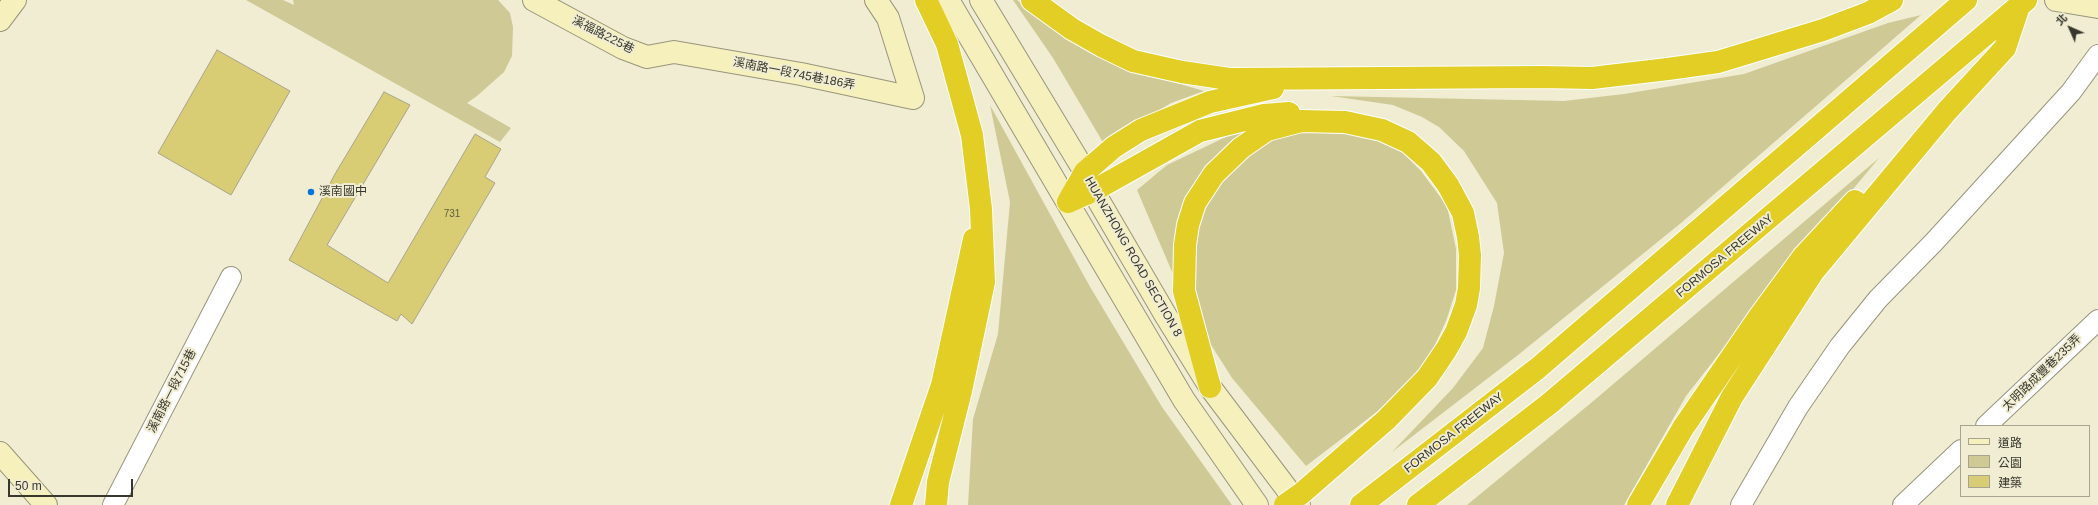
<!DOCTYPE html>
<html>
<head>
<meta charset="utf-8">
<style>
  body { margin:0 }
  #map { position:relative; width:2098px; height:505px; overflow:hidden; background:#f0edd3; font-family:Helvetica,"Noto Sans TC",sans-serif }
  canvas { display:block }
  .legend { position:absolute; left:1960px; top:425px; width:130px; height:72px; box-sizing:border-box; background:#f0edd3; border:1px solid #a6a491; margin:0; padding:5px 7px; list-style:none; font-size:12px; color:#38372d }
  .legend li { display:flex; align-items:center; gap:8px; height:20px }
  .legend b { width:20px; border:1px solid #a6a491 }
  .north { position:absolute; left:2050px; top:8px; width:40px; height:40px; -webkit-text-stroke:3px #f0edd3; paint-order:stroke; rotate:315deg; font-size:11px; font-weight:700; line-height:16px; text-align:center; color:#38372d }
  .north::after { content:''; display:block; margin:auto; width:14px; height:18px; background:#38372d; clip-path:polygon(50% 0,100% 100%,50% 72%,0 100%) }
  .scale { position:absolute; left:8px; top:479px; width:125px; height:18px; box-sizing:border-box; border:2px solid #38372d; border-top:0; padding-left:5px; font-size:12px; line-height:14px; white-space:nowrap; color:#38372d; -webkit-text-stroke:3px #f0edd3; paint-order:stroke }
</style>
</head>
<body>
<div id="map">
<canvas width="2098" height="505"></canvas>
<ul class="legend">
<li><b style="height:5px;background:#f6f0bd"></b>道路</li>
<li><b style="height:11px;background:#cfc996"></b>公園</li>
<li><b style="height:11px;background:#d8cd75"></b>建築</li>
</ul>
<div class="north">北</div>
<div class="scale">50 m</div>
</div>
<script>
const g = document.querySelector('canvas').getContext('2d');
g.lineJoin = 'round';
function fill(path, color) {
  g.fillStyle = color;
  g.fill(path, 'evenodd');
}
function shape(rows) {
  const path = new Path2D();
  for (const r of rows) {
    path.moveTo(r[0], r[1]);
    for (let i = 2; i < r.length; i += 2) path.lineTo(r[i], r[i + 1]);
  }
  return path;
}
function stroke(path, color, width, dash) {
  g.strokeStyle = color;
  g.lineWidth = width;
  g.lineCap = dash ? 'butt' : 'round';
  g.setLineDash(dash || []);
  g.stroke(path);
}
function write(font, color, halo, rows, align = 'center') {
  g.font = font + ' Helvetica,"Noto Sans TC",sans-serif';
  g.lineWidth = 4;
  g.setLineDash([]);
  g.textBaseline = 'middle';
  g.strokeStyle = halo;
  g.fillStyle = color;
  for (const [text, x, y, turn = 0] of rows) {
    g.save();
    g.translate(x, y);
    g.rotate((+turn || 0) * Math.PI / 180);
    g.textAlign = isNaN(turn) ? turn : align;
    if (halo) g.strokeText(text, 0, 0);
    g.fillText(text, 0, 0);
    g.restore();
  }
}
fill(shape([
  [246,0,283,0,294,5,293,0,498,0,510,13,513,27,512,56,504,72,477,96,467,103,511,128,500,142],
  [1013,0,1017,0,1037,17,1069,36,1149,75,1204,91,1171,103,1104,144,1053,58],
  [1921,15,1681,223,1518,355,1392,452,1453,388,1483,348,1494,306,1504,253,1497,203,1464,151,1439,127,1422,117,1393,105,1331,96,1564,101,1624,94,1744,74,1888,23],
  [990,105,1089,285,1162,407,1232,505,968,505,973,419,998,334,1010,202],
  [1266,124,1233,142,1206,165,1194,184,1175,243,1173,274,1137,190,1167,165,1230,135],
  [1296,132,1356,134,1383,142,1401,151,1421,171,1447,206,1456,249,1456,290,1446,321,1434,347,1417,373,1387,404,1306,466,1232,378,1203,332,1194,298,1196,240,1202,214,1212,196,1226,177,1257,144],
  [1879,158,1768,291,1686,396,1624,505,1467,505,1591,403]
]), '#cfc996');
const building = shape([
  [217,50,290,91,231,195,158,153,217,50],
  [384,92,410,105,327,245,388,283,475,134,501,149,485,177,495,183,412,324,401,314,397,321,289,260,335,174,384,92]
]);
fill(building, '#d8cd75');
stroke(building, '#a7a48c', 1);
const street = shape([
  [1986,426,2098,320],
  [113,505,231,277],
  [1741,505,1798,407,1840,346,1878,299,1934,242,2071,92,2098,55],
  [1903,505,1961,450]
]);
const secondary = shape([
  [534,0,623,48,647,57,674,52,801,74,913,98],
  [876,0,888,18,913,98],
  [948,0,1184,400,1257,505],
  [981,0,1085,172,1093,191,1166,316,1210,387,1299,505],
  [2056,0,2098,7],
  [0,20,15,0],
  [0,453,46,505]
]);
const highway = shape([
  [926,0,947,44,972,135,981,209,984,282,961,391,938,482,936,505],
  [1032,0,1072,29,1102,46,1133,61,1182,72,1229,79,1542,77,1592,78,1668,69,1718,62,1823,30,1868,13,1892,0],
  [1068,202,1093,191,1200,131,1264,115,1289,113],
  [1068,202,1085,172,1114,147,1141,130,1210,102,1273,88],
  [1210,387,1184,291,1185,245,1188,225,1195,203,1214,174,1241,148,1267,130,1301,121,1345,122,1382,130,1408,142,1431,162,1448,185,1463,213,1468,237,1470,255,1469,288,1466,305,1456,332,1446,350,1427,378,1386,420],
  [901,505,942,385,974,239],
  [1361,505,1538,368,1966,0],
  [1418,505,1549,404,2026,0],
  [1638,505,1683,428,1759,317,1803,257,1855,201],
  [1677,505,1732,397,1813,272,1947,111,2005,48,2019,6]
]);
stroke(street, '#98957d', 22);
stroke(secondary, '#98957d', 24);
stroke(highway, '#fff', 24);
stroke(street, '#fff', 20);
stroke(secondary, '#f6f0bd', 22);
stroke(highway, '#e2ce24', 22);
const highwayBridge = shape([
  [1285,505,1302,493,1386,420]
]);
stroke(highwayBridge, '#fff', 24, []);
stroke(highwayBridge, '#e2ce24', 22);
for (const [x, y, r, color] of [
  [311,192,4,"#0076dd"]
]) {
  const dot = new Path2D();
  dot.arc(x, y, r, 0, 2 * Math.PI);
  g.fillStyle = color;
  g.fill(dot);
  stroke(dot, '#f0edd3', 1.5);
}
write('10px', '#605c3f', null, [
  ["731",452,214]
]);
write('12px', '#38372d', '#f0edd3', [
  ["溪福路225巷",603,35,27],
  ["溪南路一段745巷186弄",794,74,11],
  ["FORMOSA FREEWAY",1725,256,-40],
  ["HUANZHONG ROAD SECTION 8",1133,257,60],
  ["太明路成豐巷235弄",2042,373,-44],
  ["溪南路一段715巷",172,391,-63],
  ["FORMOSA FREEWAY",1454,433,-38]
]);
write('12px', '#38372d', '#f0edd3', [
  ["溪南國中",319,192]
], 'left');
</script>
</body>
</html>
